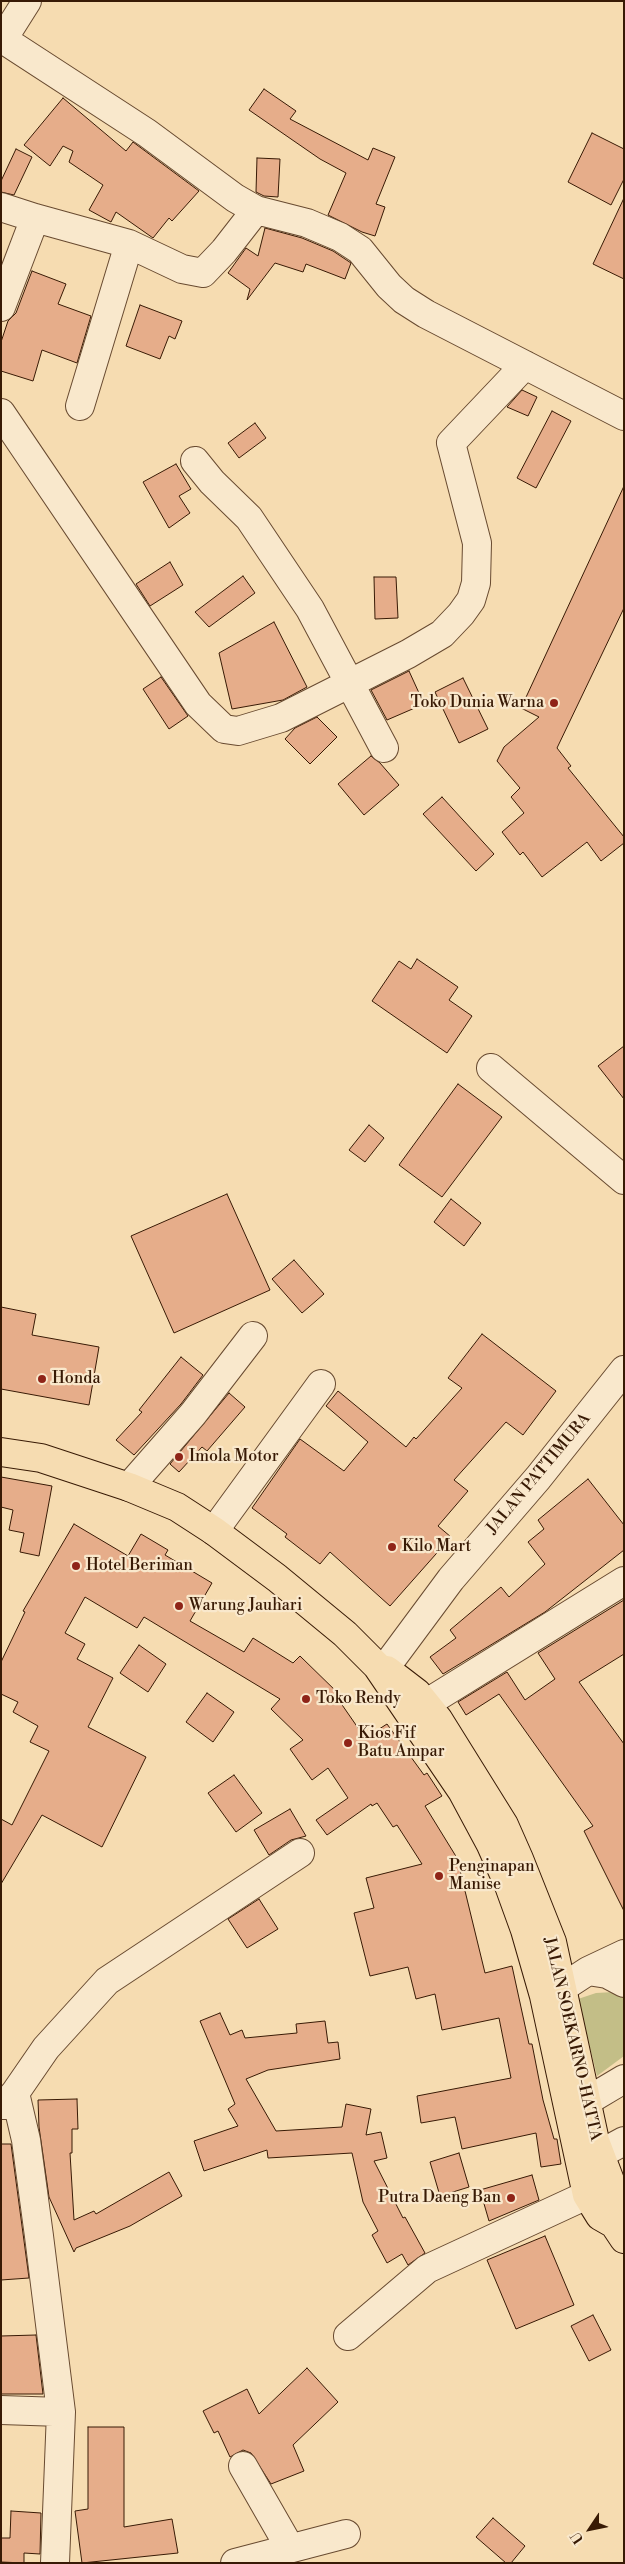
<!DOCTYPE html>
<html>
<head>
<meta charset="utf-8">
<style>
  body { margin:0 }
  #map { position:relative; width:625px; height:2564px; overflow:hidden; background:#f6dcb1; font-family:"Libre Bodoni",serif }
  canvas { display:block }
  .frame { position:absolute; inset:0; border:2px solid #381a05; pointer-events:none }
  .north { position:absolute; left:565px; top:2504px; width:50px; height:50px; -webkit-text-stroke:4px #f9e8cc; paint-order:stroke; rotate:236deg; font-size:14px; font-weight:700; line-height:20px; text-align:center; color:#381a05 }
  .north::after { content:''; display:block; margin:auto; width:18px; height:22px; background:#381a05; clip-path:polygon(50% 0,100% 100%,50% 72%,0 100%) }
</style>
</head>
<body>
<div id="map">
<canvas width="625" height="2564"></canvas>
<div class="frame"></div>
<div class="north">U</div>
</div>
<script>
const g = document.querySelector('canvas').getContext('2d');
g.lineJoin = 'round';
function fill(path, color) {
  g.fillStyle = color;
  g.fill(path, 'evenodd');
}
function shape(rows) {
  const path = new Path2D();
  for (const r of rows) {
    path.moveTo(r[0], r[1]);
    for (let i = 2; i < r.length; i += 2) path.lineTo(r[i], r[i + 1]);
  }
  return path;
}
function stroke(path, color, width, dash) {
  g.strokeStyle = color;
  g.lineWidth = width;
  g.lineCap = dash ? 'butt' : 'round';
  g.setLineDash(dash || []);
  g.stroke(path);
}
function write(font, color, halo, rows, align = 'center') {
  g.font = font + ' "Libre Bodoni",serif';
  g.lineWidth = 4.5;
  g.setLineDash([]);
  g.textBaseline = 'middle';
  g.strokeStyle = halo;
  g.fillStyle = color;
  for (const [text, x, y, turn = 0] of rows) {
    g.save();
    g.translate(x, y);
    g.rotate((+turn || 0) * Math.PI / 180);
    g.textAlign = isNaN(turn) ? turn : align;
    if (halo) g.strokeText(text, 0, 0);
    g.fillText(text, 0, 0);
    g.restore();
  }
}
fill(shape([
  [614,1992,624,1994,624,2056,597,2076,578,1999,596,1993]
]), '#c3be87');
const building = shape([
  [264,89,296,111,290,119,368,160,373,148,395,157,376,204,385,207,375,236,362,232,328,215,346,173,320,159,249,110,264,89],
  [63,98,126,151,133,142,199,191,172,221,169,218,153,238,116,212,111,222,89,210,103,185,69,162,73,151,63,146,50,166,24,145,63,98],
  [592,133,624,149,624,179,611,205,568,182,592,133],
  [16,149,32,157,14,195,1,192,1,181,16,149],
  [257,158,280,159,278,197,264,196,256,192,257,158],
  [624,198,624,279,593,264,624,198],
  [265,228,302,238,333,251,351,263,345,279,306,264,303,272,275,263,247,300,250,289,228,273,246,248,258,256,265,228],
  [32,271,66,284,58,304,91,316,77,363,42,350,33,381,1,371,1,342,8,321,16,313,32,271],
  [140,305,182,321,175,339,169,336,160,359,126,346,140,305],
  [522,390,537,397,528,416,507,407,522,390],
  [552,411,571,421,536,488,517,478,552,411],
  [255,423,266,438,239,458,228,443,255,423],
  [176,464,191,489,179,496,190,513,169,528,143,482,176,464],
  [624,486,624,608,557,748,571,766,568,768,624,837,624,843,601,861,587,842,542,877,523,852,520,855,502,832,524,813,511,797,520,788,497,761,504,747,539,717,521,708,624,486],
  [170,562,183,585,150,606,136,584,170,562],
  [243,576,255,593,209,627,195,612,243,576],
  [374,577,396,577,398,618,375,619,374,577],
  [274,622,307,687,283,700,232,709,219,653,274,622],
  [409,671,424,704,387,720,371,690,409,671],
  [161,677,188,716,169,729,143,689,161,677],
  [463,678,488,729,459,743,435,692,463,678],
  [317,717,337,737,310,764,285,739,295,728,317,717],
  [371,756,380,763,399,785,364,815,338,784,371,756],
  [442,797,494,854,476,871,423,814,442,797],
  [417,959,458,987,449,1000,472,1016,447,1053,372,1001,399,961,411,969,417,959],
  [624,1046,624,1099,598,1066,624,1046],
  [458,1084,502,1117,442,1197,399,1165,458,1084],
  [369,1125,384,1138,365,1162,349,1150,369,1125],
  [227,1194,270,1290,174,1333,131,1236,227,1194],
  [451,1199,481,1223,464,1246,434,1222,451,1199],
  [294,1260,324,1294,302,1313,272,1279,294,1260],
  [1,1307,36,1314,32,1335,99,1347,89,1405,1,1389,1,1307],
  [482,1334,556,1391,523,1435,506,1422,454,1480,468,1491,438,1526,451,1537,390,1606,330,1552,320,1564,285,1537,287,1534,252,1508,300,1439,344,1471,368,1442,326,1406,338,1391,406,1447,414,1437,416,1439,462,1388,448,1378,482,1334],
  [181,1357,203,1375,181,1404,134,1455,116,1440,142,1412,139,1410,181,1357],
  [229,1393,245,1407,207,1451,202,1447,179,1472,170,1464,229,1393],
  [1,1477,52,1486,39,1556,20,1552,24,1533,9,1530,13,1510,1,1507,1,1477],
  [588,1479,624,1525,624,1550,545,1612,443,1674,430,1657,456,1638,450,1630,501,1587,509,1597,545,1564,528,1542,544,1529,538,1520,588,1479],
  [74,1524,128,1556,141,1534,168,1550,165,1555,212,1583,190,1621,244,1652,253,1638,293,1663,300,1656,341,1696,338,1699,365,1738,387,1724,424,1775,427,1773,442,1796,425,1806,457,1858,485,1973,512,1966,529,2044,532,2044,543,2100,554,2139,557,2139,561,2164,541,2167,536,2133,462,2149,455,2117,421,2123,417,2096,511,2078,499,2018,442,2030,435,1994,416,1999,408,1967,370,1976,354,1913,374,1908,366,1878,422,1864,397,1825,393,1827,377,1803,372,1806,371,1804,327,1835,316,1820,348,1798,328,1768,312,1780,290,1749,303,1740,271,1709,280,1699,144,1617,137,1628,85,1597,65,1633,85,1644,77,1659,113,1678,88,1727,146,1757,102,1847,42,1815,1,1884,1,1819,12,1825,49,1751,30,1742,38,1726,13,1712,18,1702,1,1694,1,1662,25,1612,23,1611,74,1524],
  [624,1600,624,1654,579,1682,624,1744,624,1911,584,1831,593,1826,499,1694,466,1715,458,1702,507,1672,525,1700,555,1679,538,1653,624,1600],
  [139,1645,166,1664,148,1692,120,1673,139,1645],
  [207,1693,234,1712,213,1742,186,1722,207,1693],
  [234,1775,262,1813,236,1832,208,1793,234,1775],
  [290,1809,306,1836,291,1840,269,1855,254,1830,290,1809],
  [259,1899,278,1929,247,1948,228,1919,259,1899],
  [220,2013,230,2035,242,2030,245,2038,297,2033,296,2024,325,2021,328,2043,338,2042,340,2059,268,2070,246,2079,276,2131,342,2127,346,2104,371,2109,366,2135,381,2132,387,2158,374,2161,403,2218,405,2217,425,2253,408,2265,402,2254,387,2263,372,2235,378,2231,363,2202,352,2153,268,2158,267,2150,204,2171,194,2141,238,2126,228,2109,235,2104,200,2021,220,2013],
  [77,2099,78,2129,72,2129,72,2153,70,2153,74,2220,94,2211,96,2214,169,2172,182,2196,130,2226,76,2248,74,2252,49,2197,39,2127,38,2100,77,2099],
  [1,2144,11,2144,29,2278,1,2280,1,2144],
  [459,2153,469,2187,440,2196,430,2162,459,2153],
  [532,2175,539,2200,489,2221,480,2190,532,2175],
  [545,2236,574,2305,516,2329,487,2260,545,2236],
  [593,2315,611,2350,589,2361,571,2326,593,2315],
  [36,2335,43,2394,1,2394,1,2336,36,2335],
  [307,2368,338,2402,293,2445,304,2471,271,2484,251,2453,243,2450,230,2457,218,2431,214,2433,203,2411,247,2389,259,2414,307,2368],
  [88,2427,124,2427,124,2527,172,2519,178,2553,82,2563,75,2511,88,2509,88,2427],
  [11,2511,41,2513,40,2554,24,2553,24,2563,1,2562,1,2538,10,2538,11,2511],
  [493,2518,525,2546,511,2563,506,2563,476,2537,493,2518]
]);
fill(building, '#e6ad8a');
stroke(building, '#381a05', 1);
const minor = shape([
  [1,38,147,133,235,198,256,210,307,223,340,237,360,250,389,286,404,300,426,314,624,416],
  [3,39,27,1],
  [1,207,35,218,129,244,182,269,203,273,224,251,256,210],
  [1,307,35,218],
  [80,406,129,244],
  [1,413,198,704,224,729,238,731,281,718,408,654,442,634,461,614,471,600,476,583,477,543,451,443,525,365],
  [195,461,212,482,249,518,310,609,384,748],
  [491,1068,624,1180],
  [129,1487,193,1414,253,1336],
  [214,1531,321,1384],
  [385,1668,451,1579,538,1478,624,1370],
  [427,1703,624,1581],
  [588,1971,624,1954],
  [562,1988,588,1971,607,1974,624,1983],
  [15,2093,26,2140,39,2236,61,2412,55,2563],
  [587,2101,624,2079],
  [4,2105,15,2093,46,2048,107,1981,300,1853],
  [600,2154,624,2141],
  [348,2336,427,2269,587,2195],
  [1,2410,61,2412],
  [243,2466,290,2548],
  [235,2563,346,2534]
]);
const highway = shape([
  [1,1452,41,1458,129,1487,177,1507,214,1531,277,1578,345,1634,377,1666,462,1791,491,1845,508,1883,525,1930,544,1996,587,2195,600,2216,614,2224,624,2239],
  [387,1670,417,1693,438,1719,504,1825,519,1859,552,1942,595,2141,615,2194,617,2204,614,2224]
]);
stroke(minor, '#684a30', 30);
stroke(highway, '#381a05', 30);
stroke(minor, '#f9e8cc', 28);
stroke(highway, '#f6dcb1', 28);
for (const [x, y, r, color] of [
  [554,703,5,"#8f2418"],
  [42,1379,5,"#8f2418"],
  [179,1457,5,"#8f2418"],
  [392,1547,5,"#8f2418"],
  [76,1566,5,"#8f2418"],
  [179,1606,5,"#8f2418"],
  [306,1699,5,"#8f2418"],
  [348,1743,5,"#8f2418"],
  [439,1876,5,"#8f2418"],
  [511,2198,5,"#8f2418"]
]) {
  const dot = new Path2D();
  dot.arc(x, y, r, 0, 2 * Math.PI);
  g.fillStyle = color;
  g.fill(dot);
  stroke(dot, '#f9e8cc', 2);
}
write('16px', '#381a05', '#f9e8cc', [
  ["Toko Dunia Warna",544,703,"right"],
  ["Honda",52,1379],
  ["Imola Motor",189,1457],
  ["Kilo Mart",402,1547],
  ["Hotel Beriman",86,1566],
  ["Warung Jauhari",189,1606],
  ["Toko Rendy",316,1699],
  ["Kios Fif",358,1734],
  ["Batu Ampar",358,1752],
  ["Penginapan",449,1867],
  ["Manise",449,1885],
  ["Putra Daeng Ban",501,2198,"right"]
], 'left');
write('16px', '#381a05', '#f9e8cc', [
  ["JALAN PATTIMURA",539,1474,-50],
  ["JALAN SOEKARNO-HATTA",572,2039,77]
]);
</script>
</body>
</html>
